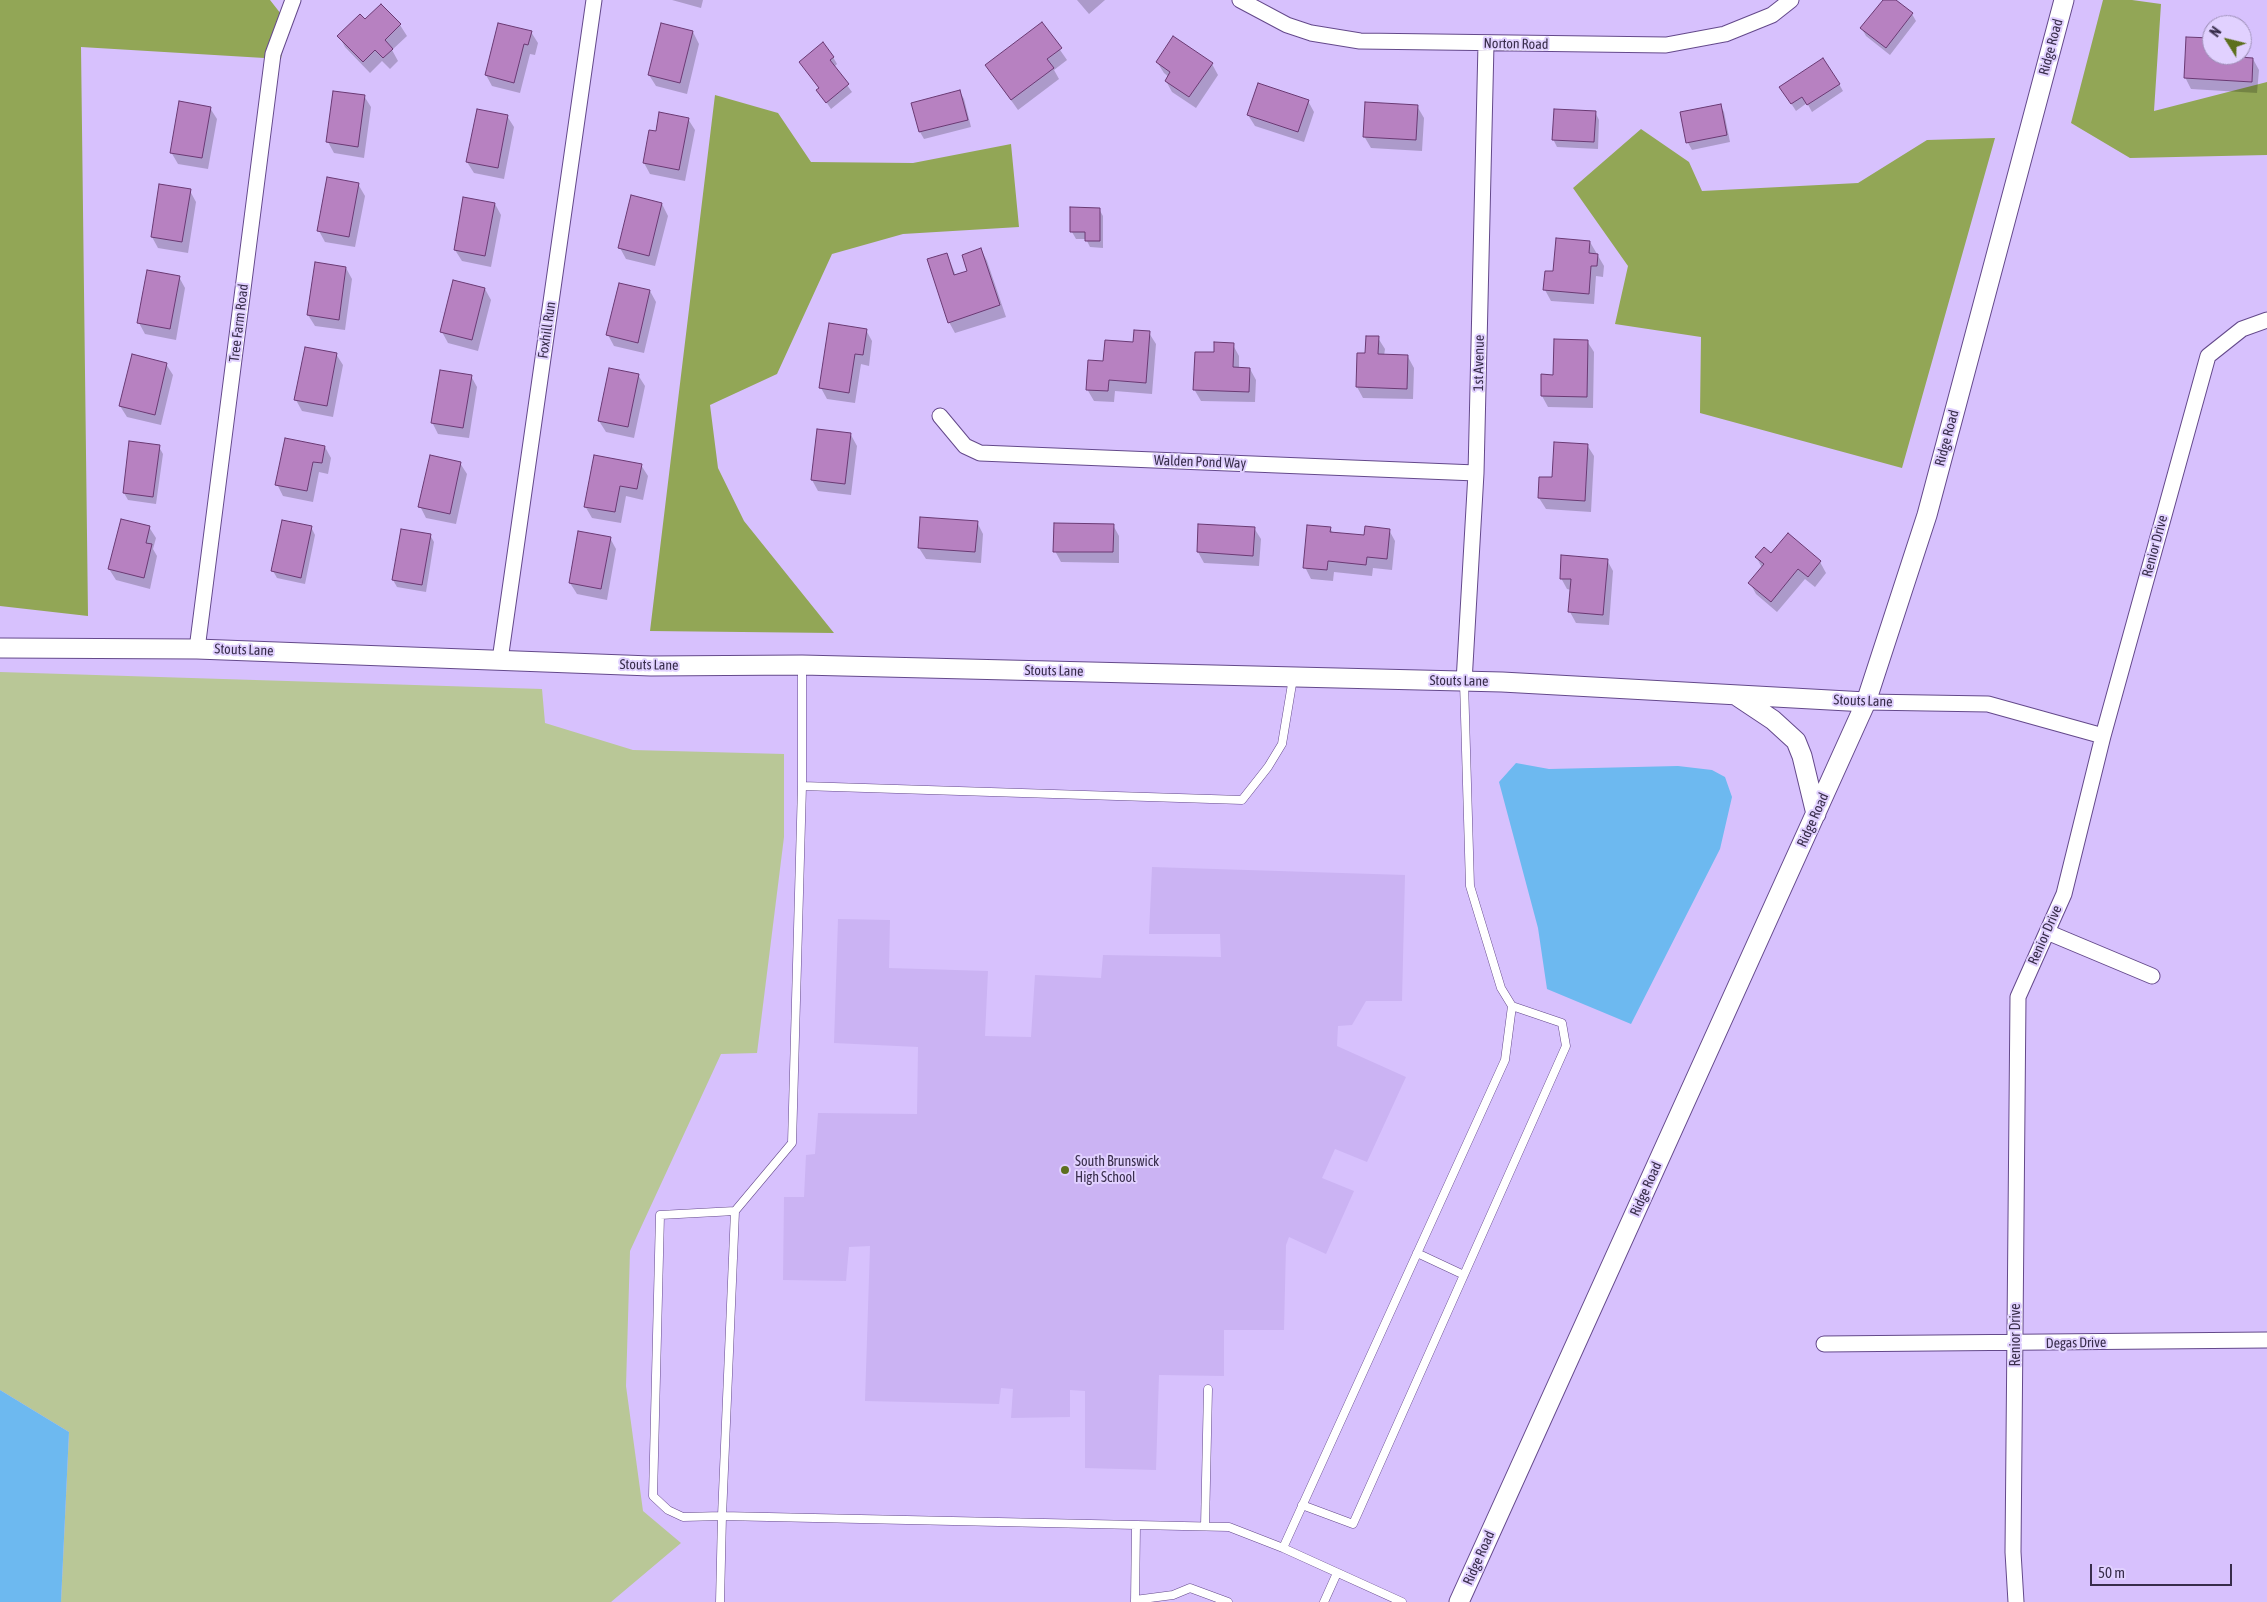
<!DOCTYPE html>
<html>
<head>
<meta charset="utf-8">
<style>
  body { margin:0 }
  #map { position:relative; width:2267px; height:1602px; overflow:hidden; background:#d7c1fd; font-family:"Asap Condensed",sans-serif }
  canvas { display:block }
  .north { position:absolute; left:2202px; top:15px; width:50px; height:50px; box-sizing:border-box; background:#e1d1ff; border:1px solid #9d8fb7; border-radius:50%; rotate:306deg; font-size:14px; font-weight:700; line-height:20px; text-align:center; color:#382d4b }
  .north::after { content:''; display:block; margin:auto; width:18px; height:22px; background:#5d6f1d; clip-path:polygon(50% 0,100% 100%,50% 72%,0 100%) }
  .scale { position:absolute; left:2090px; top:1564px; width:142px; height:22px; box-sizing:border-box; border:2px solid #382d4b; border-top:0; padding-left:6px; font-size:15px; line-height:18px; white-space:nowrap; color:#382d4b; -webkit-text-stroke:4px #e1d1ff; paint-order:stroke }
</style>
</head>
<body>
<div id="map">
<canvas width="2267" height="1602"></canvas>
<div class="north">N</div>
<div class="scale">50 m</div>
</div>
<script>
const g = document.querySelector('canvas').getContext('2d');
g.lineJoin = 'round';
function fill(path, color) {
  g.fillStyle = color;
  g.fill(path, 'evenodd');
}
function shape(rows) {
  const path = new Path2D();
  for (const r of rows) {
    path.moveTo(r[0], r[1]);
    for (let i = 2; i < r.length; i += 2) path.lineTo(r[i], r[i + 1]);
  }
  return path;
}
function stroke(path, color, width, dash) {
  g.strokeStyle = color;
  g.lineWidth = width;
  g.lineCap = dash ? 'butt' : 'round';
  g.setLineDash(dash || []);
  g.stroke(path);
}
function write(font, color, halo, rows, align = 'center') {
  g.font = font + ' "Asap Condensed",sans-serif';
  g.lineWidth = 4;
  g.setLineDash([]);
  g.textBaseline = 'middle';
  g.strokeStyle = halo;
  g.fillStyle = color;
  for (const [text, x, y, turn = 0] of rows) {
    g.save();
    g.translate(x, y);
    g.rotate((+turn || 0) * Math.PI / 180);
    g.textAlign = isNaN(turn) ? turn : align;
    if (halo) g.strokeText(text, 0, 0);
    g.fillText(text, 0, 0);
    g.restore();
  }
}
fill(shape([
  [1152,867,1405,875,1402,1001,1366,1001,1352,1025,1338,1026,1337,1046,1406,1077,1367,1162,1335,1149,1322,1178,1354,1191,1326,1254,1289,1237,1286,1245,1284,1330,1224,1330,1224,1376,1159,1375,1156,1470,1085,1468,1085,1391,1070,1390,1070,1417,1011,1418,1013,1389,1001,1388,999,1404,865,1401,870,1246,849,1247,846,1281,783,1280,784,1197,804,1197,806,1155,815,1154,818,1113,917,1114,918,1047,834,1043,838,919,890,920,889,968,988,971,985,1036,1031,1037,1035,975,1101,978,1103,955,1221,957,1220,934,1149,934]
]), '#cbb3f3');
fill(shape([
  [0,672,542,689,545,723,633,750,784,754,784,837,757,1053,721,1054,630,1251,626,1386,643,1511,681,1543,611,1602,61,1602,69,1432,0,1390]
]), '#b9c797');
fill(shape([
  [0,0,270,0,288,23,281,59,81,47,88,616,0,606],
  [2103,0,2132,0,2161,4,2154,111,2267,82,2267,155,2130,158,2071,123],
  [715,95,778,113,811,162,913,163,1011,144,1019,227,903,234,832,254,777,374,710,405,718,468,744,521,834,633,650,631],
  [1641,129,1689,162,1702,191,1858,183,1927,140,1995,138,1902,468,1700,413,1701,337,1615,324,1628,266,1573,188]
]), '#92a656');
fill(shape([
  [1516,763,1549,769,1678,766,1712,770,1725,777,1732,797,1720,849,1631,1024,1547,989,1538,928,1499,782],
  [0,1390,69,1432,61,1602,0,1602]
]), '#6db9f0');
fill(shape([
  [672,0,703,0,701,8],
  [1077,0,1105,0,1089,14],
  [1884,0,1894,0,1912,14,1916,21,1890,55,1866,36,1862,29],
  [381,5,400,25,407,36,392,50,398,61,390,69,382,61,370,73,345,47,339,36,365,21],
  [1042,24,1067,60,1054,70,1059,79,1018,110,986,65],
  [531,32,538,43,535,55,530,54,520,93,492,86,486,75],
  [693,32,699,44,687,94,656,86,649,75],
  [2212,40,2212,55,2242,55,2242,46,2246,53,2246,59,2253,59,2259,70,2257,93,2191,89,2185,77],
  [833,57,837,64,834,67,852,92,831,109,818,90,820,89,800,62],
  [1157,62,1212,64,1218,75,1196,108,1172,92,1166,81,1169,77,1164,73],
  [1839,84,1843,91,1812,112,1807,103,1796,111,1785,94],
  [960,92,964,99,971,127,924,139,920,132],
  [364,96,371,107,364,158,334,153,328,142],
  [1308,101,1314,112,1304,142,1255,126,1248,115],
  [1720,105,1724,112,1730,142,1692,150,1688,143,1681,113],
  [1417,106,1424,118,1422,151,1371,148,1364,136],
  [210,108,217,119,208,169,178,164,171,152],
  [1595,112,1599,120,1598,149,1557,147,1553,139],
  [507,116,514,127,504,179,474,173,467,162],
  [688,119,695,130,685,181,650,174,644,163],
  [358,184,365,196,355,247,325,242,319,231],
  [160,186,190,191,196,202,188,253,158,248,152,237],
  [495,204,501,215,491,267,462,261,455,250],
  [662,204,668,216,655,266,626,259,620,248],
  [1099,209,1103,216,1103,248,1090,247,1086,239,1076,239,1072,232],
  [1590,242,1604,266,1603,277,1596,276,1594,304,1551,301,1545,290],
  [981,249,987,261,1006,317,955,333,949,322,947,254,956,276,969,272],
  [346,268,352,279,345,330,315,326,308,315],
  [179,277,185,288,176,340,145,334,139,323],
  [485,289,491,300,478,351,448,343,442,332],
  [650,291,656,302,644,353,614,346,608,335],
  [866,330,872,341,869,366,861,364,855,403,827,399,821,388],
  [1149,333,1156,344,1152,394,1115,391,1114,402,1094,401,1087,389,1104,363],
  [1378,338,1385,349,1384,356,1408,357,1414,368,1413,399,1363,398,1357,387,1367,354],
  [1587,341,1594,352,1593,408,1548,407,1542,396,1554,376],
  [1233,345,1239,356,1239,369,1250,369,1256,380,1255,402,1201,401,1194,389,1215,354],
  [336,354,343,365,333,417,302,411,296,400],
  [166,364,173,375,161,425,127,417,120,406],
  [638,375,645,386,634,438,606,432,599,421],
  [471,376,477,387,469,438,438,434,432,422],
  [851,435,857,446,851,495,818,491,812,480],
  [1587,445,1594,456,1591,512,1546,509,1539,498,1540,478,1553,479],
  [159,447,163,454,156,504,128,500,124,493],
  [325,447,331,458,328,474,319,472,313,502,283,496,277,484],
  [460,463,467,474,456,524,426,518,420,506],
  [641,465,648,476,643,500,626,496,621,523,592,518,585,506],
  [977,522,983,534,981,563,926,559,919,548],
  [1113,525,1119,536,1119,563,1061,562,1055,551],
  [149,527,156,538,153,549,157,556,150,589,116,580,109,569],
  [311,527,315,535,305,584,277,578,273,571],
  [1254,528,1261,539,1259,566,1204,563,1198,552],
  [1330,528,1333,533,1365,536,1389,530,1395,541,1392,570,1373,568,1372,576,1334,572,1333,581,1311,579,1305,567],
  [430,535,434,542,426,592,397,587,393,580],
  [610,538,616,549,607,600,577,594,570,583],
  [1772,555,1820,562,1826,573,1815,587,1805,579,1777,612,1756,594,1750,583,1762,568,1757,558],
  [1607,560,1613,571,1609,625,1576,623,1570,612,1571,590,1567,589,1561,578]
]), '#0003');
const building = shape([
  [1883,0,1896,0,1913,13,1886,48,1860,28,1883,0],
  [381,4,401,24,385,40,393,49,383,58,375,50,363,62,337,36,360,14,365,19,381,4],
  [1042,22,1062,48,1047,59,1054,68,1011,100,985,65,1042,22],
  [498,23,532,31,528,45,524,44,514,83,485,75,498,23],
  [661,23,693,31,680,83,648,75,661,23],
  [1173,36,1213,63,1189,97,1165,81,1170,72,1156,62,1173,36],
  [2186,37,2212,38,2212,55,2239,55,2239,57,2253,58,2252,82,2184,78,2186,37],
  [823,42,834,57,830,60,849,84,826,103,816,90,819,88,799,62,823,42],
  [1823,58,1840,84,1807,105,1802,97,1791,104,1779,87,1823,58],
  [1258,83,1309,100,1298,132,1247,115,1258,83],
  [960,90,968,120,919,132,911,103,960,90],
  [333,91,365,95,358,147,326,142,333,91],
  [179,101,211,107,202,158,170,153,179,101],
  [1365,102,1418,105,1416,140,1363,137,1365,102],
  [1721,104,1727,135,1686,143,1680,112,1721,104],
  [477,109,508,115,498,168,466,162,477,109],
  [1554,109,1596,111,1594,142,1552,140,1554,109],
  [659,112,689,118,679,170,643,163,649,130,656,131,659,112],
  [327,177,359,183,349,237,317,231,327,177],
  [159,184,191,189,182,242,151,237,159,184],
  [631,195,662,203,649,256,618,248,631,195],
  [463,197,495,203,485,256,454,250,463,197],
  [1070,207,1100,208,1100,241,1085,241,1085,232,1070,232,1070,207],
  [1556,238,1590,241,1589,253,1598,254,1597,266,1591,266,1589,294,1543,290,1545,271,1553,271,1556,238],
  [981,248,1000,305,948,323,927,259,947,253,954,275,967,271,962,255,981,248],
  [315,262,346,267,339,320,307,315,315,262],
  [147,270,180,276,170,329,137,323,147,270],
  [453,280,485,288,472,340,440,332,453,280],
  [619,283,650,290,638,343,606,335,619,283],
  [829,323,867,329,863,355,855,354,849,393,819,388,829,323],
  [1134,330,1150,331,1146,383,1109,380,1108,391,1086,390,1088,360,1103,361,1105,340,1133,342,1134,330],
  [1366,336,1379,336,1378,354,1408,355,1407,389,1356,387,1357,353,1365,353,1366,336],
  [1554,339,1588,340,1587,397,1541,396,1541,374,1553,375,1554,339],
  [1214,342,1234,343,1233,367,1250,368,1249,392,1193,390,1195,352,1214,352,1214,342],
  [305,347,337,353,327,406,294,400,305,347],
  [132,354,167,363,155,415,119,406,132,354],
  [609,368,639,374,628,427,598,421,609,368],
  [440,370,472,375,463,428,431,423,440,370],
  [817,429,851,433,845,484,811,480,817,429],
  [285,438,325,446,322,463,313,462,307,491,275,485,285,438],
  [129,441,160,445,153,497,123,493,129,441],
  [1554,442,1588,444,1585,501,1538,498,1539,477,1552,477,1554,442],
  [430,455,461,462,450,514,418,507,430,455],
  [594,455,642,464,637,489,620,486,615,512,584,507,594,455],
  [920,517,978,521,975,552,918,548,920,517],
  [121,519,150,526,146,543,152,544,144,578,108,569,121,519],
  [282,520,312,526,301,578,271,571,282,520],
  [1054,523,1114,524,1113,552,1053,552,1054,523],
  [1198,524,1255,527,1253,556,1197,552,1198,524],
  [1307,525,1331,527,1330,532,1364,535,1365,526,1390,529,1387,559,1367,557,1366,565,1328,561,1327,570,1303,568,1307,525],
  [401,529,431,534,422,585,392,580,401,529],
  [578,531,611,537,601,589,569,583,578,531],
  [1788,533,1821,561,1808,577,1798,569,1771,602,1748,583,1764,564,1755,557,1764,547,1771,553,1788,533],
  [1561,555,1608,559,1603,615,1568,612,1571,579,1560,579,1561,555]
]);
fill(building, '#b781c1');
stroke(building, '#6a3973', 1);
const service = shape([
  [802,665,802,786,792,1143,735,1211,722,1516,1229,1527,1283,1548],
  [802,786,1242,800,1268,767,1282,744,1293,678],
  [1417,1253,1464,1275],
  [1302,1505,1353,1524,1566,1046,1562,1023,1512,1006,1501,988,1470,886,1464,682],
  [1205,1526,1208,1389],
  [1135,1600,1173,1595,1190,1588,1228,1602],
  [720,1602,722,1516,683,1517,668,1510,653,1496,660,1215,735,1211],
  [1135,1602,1136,1525],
  [1324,1602,1337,1573],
  [1402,1602,1283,1548,1505,1060,1512,1006]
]);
const minor = shape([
  [1240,0,1287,25,1311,33,1360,41,1666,45,1725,34,1772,15,1791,0],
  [940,416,965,446,980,453,1476,473],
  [197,649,273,54,293,0],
  [500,660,594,0],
  [1464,682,1476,473,1486,44],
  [1866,702,1988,704,2103,736],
  [2047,932,2152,976],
  [1824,1344,2267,1340],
  [2016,1602,2013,1552,2018,997,2064,894,2103,736,2208,356,2242,329,2267,320]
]);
const tertiary = shape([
  [0,648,197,649,651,666,802,665,1502,682,1866,702],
  [1737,696,1773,720,1796,741,1802,756,1816,814],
  [1459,1602,1866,702,1927,515,2064,0]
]);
stroke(service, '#64498b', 9);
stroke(minor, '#64498b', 17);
stroke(tertiary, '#64498b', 21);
stroke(service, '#fff', 8);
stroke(minor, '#fff', 15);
stroke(tertiary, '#fff', 19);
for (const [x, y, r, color] of [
  [1065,1170,5,"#5d6f1d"]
]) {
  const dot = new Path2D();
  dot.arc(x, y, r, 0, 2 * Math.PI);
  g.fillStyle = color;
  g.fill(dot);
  stroke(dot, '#e1d1ff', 2);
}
write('14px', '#382d4b', '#e1d1ff', [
  ["Norton Road",1516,44,1],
  ["Ridge Road",2051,47,-75],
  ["Tree Farm Road",239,323,-83],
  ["Foxhill Run",547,330,-82],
  ["1st Avenue",1479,363,-89],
  ["Ridge Road",1947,438,-75],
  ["Walden Pond Way",1200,462,2],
  ["Renior Drive",2155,546,-75],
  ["Stouts Lane",244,650,2],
  ["Stouts Lane",649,665,1],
  ["Stouts Lane",1054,671,1],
  ["Stouts Lane",1459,681,1],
  ["Stouts Lane",1863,701,2],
  ["Ridge Road",1813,820,-66],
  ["Renior Drive",2045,935,-66],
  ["Ridge Road",1646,1189,-66],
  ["Renior Drive",2016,1335,-90],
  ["Degas Drive",2076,1343,-1],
  ["Ridge Road",1479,1558,-66]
]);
write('14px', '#382d4b', '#e1d1ff', [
  ["South Brunswick",1075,1162],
  ["High School",1075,1178]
], 'left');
</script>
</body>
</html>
